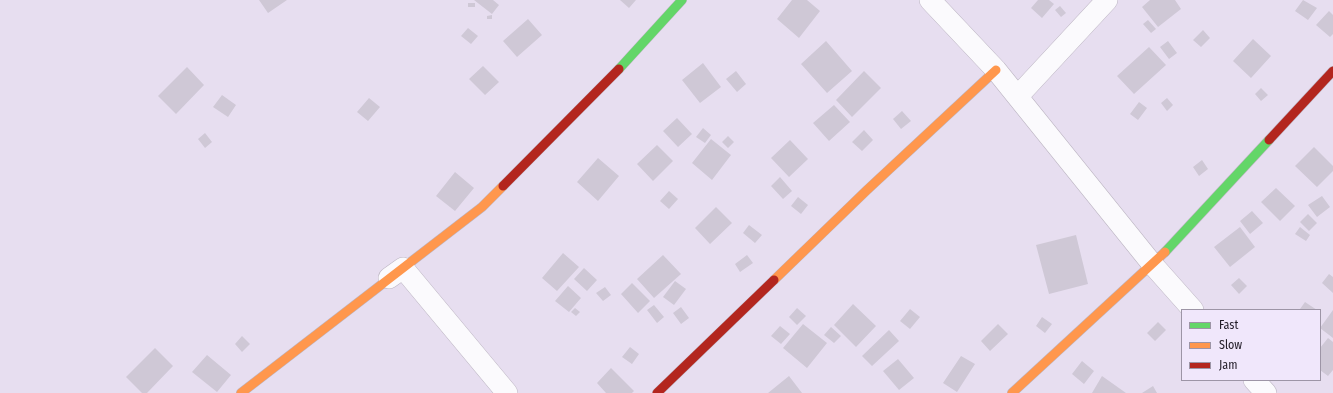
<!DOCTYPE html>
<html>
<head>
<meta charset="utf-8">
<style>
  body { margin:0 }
  #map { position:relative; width:1333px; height:393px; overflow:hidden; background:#e7def0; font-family:"Fira Sans Condensed",sans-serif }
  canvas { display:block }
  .legend { position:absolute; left:1181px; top:309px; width:140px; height:72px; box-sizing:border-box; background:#f0e7fb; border:1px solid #9d95a6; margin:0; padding:5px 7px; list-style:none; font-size:12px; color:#201b26 }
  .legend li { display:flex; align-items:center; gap:8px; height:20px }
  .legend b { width:20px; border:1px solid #9d95a6 }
</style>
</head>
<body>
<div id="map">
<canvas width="1333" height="393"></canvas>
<ul class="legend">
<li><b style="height:5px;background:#63d668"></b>Fast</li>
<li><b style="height:5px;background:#ff974d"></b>Slow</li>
<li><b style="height:5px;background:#b3261e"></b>Jam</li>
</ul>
</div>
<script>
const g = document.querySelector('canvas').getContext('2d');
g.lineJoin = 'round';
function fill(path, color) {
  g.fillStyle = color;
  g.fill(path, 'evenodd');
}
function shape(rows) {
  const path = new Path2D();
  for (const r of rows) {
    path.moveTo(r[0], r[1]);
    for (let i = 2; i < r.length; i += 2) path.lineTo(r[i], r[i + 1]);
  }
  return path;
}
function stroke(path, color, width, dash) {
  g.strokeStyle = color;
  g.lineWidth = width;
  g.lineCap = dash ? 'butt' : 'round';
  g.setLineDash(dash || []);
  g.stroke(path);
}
fill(shape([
  [259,0,287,0,268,13],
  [474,0,493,0,499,5,492,14],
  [620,0,636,0,629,8],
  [792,0,807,0,820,11,799,38,777,19],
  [1038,0,1049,0,1054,4,1042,18,1031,8],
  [1150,0,1175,0,1181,9,1158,27,1142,7],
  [1303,0,1317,8,1308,20,1295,11],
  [468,3,475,3,475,7,468,7],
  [1060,6,1066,13,1061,17,1055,10],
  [1329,11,1333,15,1333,34,1330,37,1316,25],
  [492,15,492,19,487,19,487,16],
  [528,19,542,35,517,57,503,41],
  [1148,20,1156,29,1151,33,1143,24],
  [468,28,478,36,471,44,461,36],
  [1203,30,1210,38,1201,47,1193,40],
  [1253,39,1271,56,1251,78,1233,61],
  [826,41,852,71,827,93,801,64],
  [1168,41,1177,53,1169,59,1160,47],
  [1149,47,1166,65,1134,94,1117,76],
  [703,63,721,87,700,103,682,80],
  [483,66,499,82,485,95,469,79],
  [187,67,204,85,176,114,158,96],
  [736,71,746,84,737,92,726,79],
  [864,71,881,88,852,117,836,100],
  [1261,88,1268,95,1261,101,1255,94],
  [222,95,236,105,228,117,213,107],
  [369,98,380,107,368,121,357,112],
  [1167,98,1173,105,1167,111,1161,103],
  [1139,102,1147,108,1138,120,1130,114],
  [834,105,850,122,829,141,813,123],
  [902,111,911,121,901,129,893,119],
  [677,118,692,134,678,147,663,131],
  [703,128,711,135,705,143,696,137],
  [864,130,873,140,862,151,852,142],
  [205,133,212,142,205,148,198,139],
  [728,136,734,142,728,148,722,142],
  [711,139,731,155,712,180,692,163],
  [790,140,808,159,789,177,771,158],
  [657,145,673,161,653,181,637,164],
  [1314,147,1333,166,1333,171,1317,187,1295,166],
  [598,158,619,176,598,201,577,182],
  [1202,160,1208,169,1199,176,1193,167],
  [455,172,474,188,455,211,436,196],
  [780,177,792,191,783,199,771,186],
  [1276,188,1295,206,1280,221,1261,202],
  [669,191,678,199,669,209,660,201],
  [1322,196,1330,207,1317,217,1308,205],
  [798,197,808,205,801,214,791,206],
  [716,207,732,223,710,244,695,228],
  [1252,211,1263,223,1250,234,1240,221],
  [1308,214,1317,223,1309,231,1300,222],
  [749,225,762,235,755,243,743,233],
  [1240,227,1255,247,1230,267,1214,247],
  [1300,227,1310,235,1306,241,1295,234],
  [1076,235,1088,284,1049,294,1036,245],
  [563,253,579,267,557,291,542,278],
  [663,255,681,274,654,298,637,279],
  [747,255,753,263,740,272,735,264],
  [584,268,597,280,587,291,574,279],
  [1329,274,1333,277,1333,293,1322,283],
  [1239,278,1247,286,1239,294,1231,285],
  [675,281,686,289,674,305,663,297],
  [632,283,650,301,638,313,621,294],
  [568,286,581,298,569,312,555,301],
  [605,287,611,295,603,301,596,293],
  [1305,302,1317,310,1300,309],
  [853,304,876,326,856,347,834,325],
  [654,305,664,317,657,323,647,310],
  [681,307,689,318,681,324,673,313],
  [575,308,580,312,576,316,571,312],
  [797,308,806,316,797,325,789,317],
  [910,309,920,317,910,329,900,321],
  [1333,310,1333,338,1320,328],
  [1042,317,1052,324,1045,333,1036,326],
  [1158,322,1166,330,1155,341,1147,333],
  [803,324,827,343,807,368,783,348],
  [998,324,1008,334,990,351,981,341],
  [780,326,790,334,781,344,771,336],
  [831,327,841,336,834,343,824,335],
  [889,330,899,341,872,366,862,356],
  [242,336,250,344,242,352,235,344],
  [1328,338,1333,342,1333,370,1328,376,1320,370,1320,348],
  [630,347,639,354,632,364,622,357],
  [155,348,173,366,147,393,142,393,126,377],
  [207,355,231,375,217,392,192,372],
  [961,356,975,364,957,392,943,383],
  [898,359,914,378,899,390,883,371],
  [1082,361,1094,371,1084,384,1072,374],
  [611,368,634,391,632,393,606,393,597,383],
  [789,376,802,393,768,393],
  [1102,376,1126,393,1092,393],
  [1153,386,1157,393,1142,393]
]), '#cfc8d6');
const street = shape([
  [930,0,996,70,1153,265,1193,310],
  [1018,96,1107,0],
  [389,278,403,268,507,393],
  [1254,380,1266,393]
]);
const fast = shape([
  [619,69,682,0],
  [1165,252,1269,140]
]);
const slow = shape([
  [774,280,867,190,996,70],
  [241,393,482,207,503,186],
  [1012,393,1165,252]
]);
const jam = shape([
  [1269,140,1333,71],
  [503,186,619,69],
  [657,393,774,280]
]);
stroke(street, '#bcb5c2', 22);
stroke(fast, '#bcb5c2', 10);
stroke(slow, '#bcb5c2', 10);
stroke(jam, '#bcb5c2', 10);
stroke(street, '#fbfafd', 21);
stroke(fast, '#63d668', 9);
stroke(slow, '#ff974d', 9);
stroke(jam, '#b3261e', 9);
</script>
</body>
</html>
